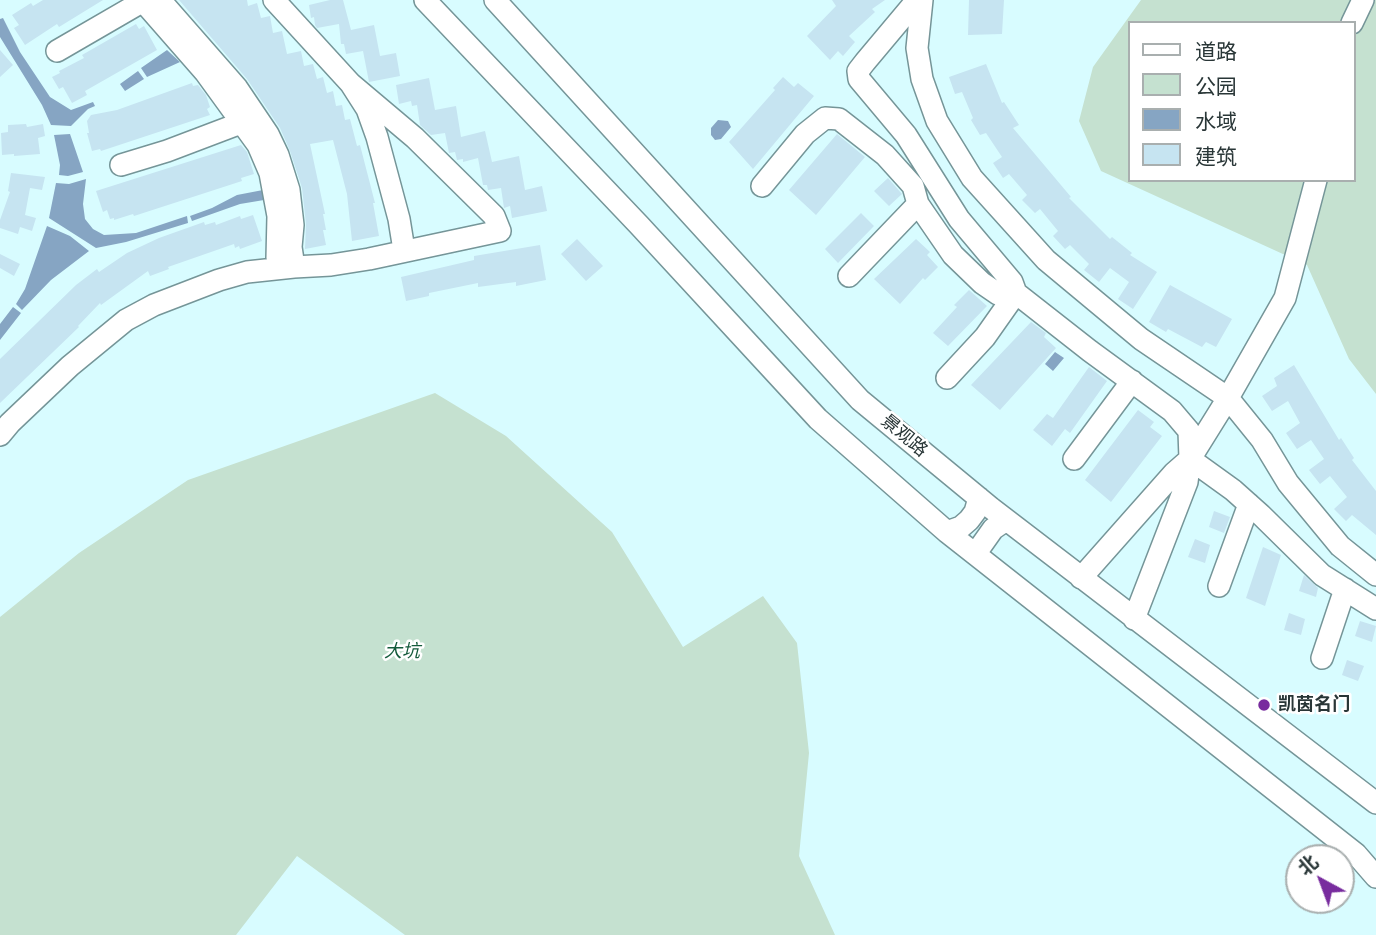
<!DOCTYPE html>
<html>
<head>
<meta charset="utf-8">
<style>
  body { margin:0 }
  #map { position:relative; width:1376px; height:935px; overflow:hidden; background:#d8fcff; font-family:Merriweather,"Noto Sans SC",serif }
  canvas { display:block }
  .legend { position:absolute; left:1128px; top:21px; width:228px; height:161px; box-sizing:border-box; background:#fff; border:2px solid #a9afaf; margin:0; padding:9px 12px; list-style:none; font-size:21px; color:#293637 }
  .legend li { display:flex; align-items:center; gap:14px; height:35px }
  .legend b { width:35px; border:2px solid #a9afaf }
  .north { position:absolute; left:1285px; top:844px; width:70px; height:70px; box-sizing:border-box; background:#fff; border:2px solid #a9afaf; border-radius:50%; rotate:319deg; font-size:19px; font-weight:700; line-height:28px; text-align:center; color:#293637 }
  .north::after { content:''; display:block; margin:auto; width:24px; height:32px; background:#782c9e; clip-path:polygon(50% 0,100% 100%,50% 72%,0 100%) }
</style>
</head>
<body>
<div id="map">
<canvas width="1376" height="935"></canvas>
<ul class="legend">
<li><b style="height:9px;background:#fff"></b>道路</li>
<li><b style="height:19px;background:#c5e1d0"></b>公园</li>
<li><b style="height:19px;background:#86a5c3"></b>水域</li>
<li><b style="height:19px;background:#c6e4f1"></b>建筑</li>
</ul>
<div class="north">北</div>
</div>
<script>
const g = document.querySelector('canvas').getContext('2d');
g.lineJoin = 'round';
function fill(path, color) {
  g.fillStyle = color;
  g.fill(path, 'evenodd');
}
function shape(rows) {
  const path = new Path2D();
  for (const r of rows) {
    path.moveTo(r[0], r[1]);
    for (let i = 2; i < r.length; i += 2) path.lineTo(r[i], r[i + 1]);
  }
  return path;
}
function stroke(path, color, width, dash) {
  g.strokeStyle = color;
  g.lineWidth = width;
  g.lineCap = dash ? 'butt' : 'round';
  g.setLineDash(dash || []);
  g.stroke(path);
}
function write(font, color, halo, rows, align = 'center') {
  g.font = font + ' Merriweather,"Noto Sans SC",serif';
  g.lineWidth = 5;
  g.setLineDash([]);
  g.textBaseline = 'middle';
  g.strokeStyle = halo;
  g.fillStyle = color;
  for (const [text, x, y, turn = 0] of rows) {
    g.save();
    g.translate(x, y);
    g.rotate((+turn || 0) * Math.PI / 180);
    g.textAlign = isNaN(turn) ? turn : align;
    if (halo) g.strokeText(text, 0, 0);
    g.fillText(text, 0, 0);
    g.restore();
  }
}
fill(shape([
  [1141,0,1376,0,1376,394,1349,359,1307,265,1101,171,1079,121,1093,67],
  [1129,23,1353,23,1353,180,1129,180],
  [435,393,506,436,612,532,683,647,763,596,797,643,809,753,799,856,835,935,405,935,297,856,236,935,0,935,0,617,79,553,188,480]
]), '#c5e1d0');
fill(shape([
  [3,18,20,52,50,97,71,110,93,102,95,106,88,109,71,126,51,125,42,105,0,37,0,19],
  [167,50,180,62,147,77,141,68],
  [138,71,144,79,125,91,120,84],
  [718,120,728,121,731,127,721,139,715,140,711,135,711,128],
  [70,134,83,172,68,176,59,175,60,165,54,135],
  [86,179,83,204,85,219,93,229,104,235,136,233,187,216,188,223,126,242,96,248,49,218,56,183,69,184],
  [263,190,264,200,240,204,192,221,190,216,212,208,237,195],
  [47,226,70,236,89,251,51,280,22,310,16,304,25,289],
  [13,307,21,313,0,340,0,324],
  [1055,352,1064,358,1053,371,1045,364]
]), '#86a5c3');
fill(shape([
  [43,0,103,0,59,27,57,24,25,45,14,28,19,25,12,15,31,3,33,6],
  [179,0,247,0,248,6,257,3,261,18,270,16,273,33,282,31,287,54,301,51,304,66,313,64,317,79,323,77,327,93,333,91,336,106,342,105,345,120,350,119,357,146,360,145,375,203,373,203,379,236,352,241,347,194,333,140,310,144,325,214,323,214,326,230,323,230,326,245,305,249,306,224,302,188,290,151,280,128,247,79],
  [330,0,343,0,351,30,374,25,380,56,396,53,400,76,369,82,363,51,346,54,344,44,341,44,339,24,317,28,315,25,314,17,311,18,309,5],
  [832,0,885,0,872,9,875,12,849,36,855,42,843,56,838,51,830,60,807,36,836,6],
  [969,0,1004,0,1002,34,968,35],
  [136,24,139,29,144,26,157,50,85,91,87,95,72,103,63,87,59,89,52,77,60,73,59,71,84,58,82,55],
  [0,50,13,65,0,77],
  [986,64,1002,103,1004,102,1019,125,1013,128,1071,197,1069,198,1110,239,1112,237,1132,253,1130,255,1157,272,1133,309,1118,299,1129,282,1110,268,1099,282,1084,270,1089,264,1070,245,1065,249,1053,236,1058,231,1040,209,1035,213,1022,200,1027,195,1009,174,1003,178,993,163,1002,157,986,133,980,135,971,120,973,118,962,92,955,94,949,77],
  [783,77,794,87,798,83,814,96,753,169,729,142,775,90,773,88],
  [429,78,435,110,456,106,461,137,485,131,492,162,519,156,525,190,542,186,547,211,512,218,510,206,504,208,501,188,488,190,487,185,483,185,478,158,463,162,463,159,457,160,455,152,449,153,445,133,431,135,420,125,417,105,412,106,411,101,399,104,396,85],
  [192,83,193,86,198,85,206,95,210,107,207,109,210,115,101,151,100,149,92,151,87,133,89,133,87,121,91,115,117,110],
  [26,124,27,127,43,124,45,136,38,138,40,154,14,156,14,154,2,155,1,133,8,132,8,125],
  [837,134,865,157,816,215,789,190],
  [241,145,247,152,254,174,241,178,242,181,134,216,133,214,114,220,114,218,110,219,107,210,103,212,96,191],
  [11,173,45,177,42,190,30,188,25,215,36,218,32,231,20,227,18,234,0,228,0,220,10,192,8,191],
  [888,178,902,194,889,206,874,191],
  [861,213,874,226,838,263,825,249],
  [253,215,262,241,240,249,239,246,235,248,234,244,168,267,169,269,150,276,148,271,101,305,100,303,78,326,79,327,0,403,0,359,76,285,97,269,99,272,127,253,159,238,204,222,205,225,215,222,216,225,240,216,241,219],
  [577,239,603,266,586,281,561,254],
  [916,239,930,252,927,255,938,267,925,280,923,278,900,304,874,279],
  [540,245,546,280,516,286,516,282,478,287,478,283,429,293,429,296,406,301,401,277,474,260,474,256],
  [0,254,20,264,14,276,0,268],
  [1170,285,1232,319,1216,347,1206,342,1202,347,1168,329,1166,332,1149,322],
  [969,290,987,306,948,346,933,333,957,307,954,305],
  [1031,322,1046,333,1044,337,1056,348,1000,410,971,385],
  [1294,365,1339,440,1341,438,1354,458,1352,460,1376,491,1376,535,1352,515,1346,521,1334,509,1347,497,1330,476,1320,484,1309,470,1324,459,1311,440,1297,449,1286,433,1300,423,1288,401,1272,411,1262,396,1277,386,1274,378],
  [1089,367,1107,381,1070,433,1065,429,1052,446,1033,430,1047,414,1053,418],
  [1138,410,1154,422,1150,427,1162,436,1111,502,1085,480],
  [1214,511,1230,517,1224,533,1209,527],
  [1195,539,1210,545,1205,563,1188,557],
  [1263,547,1281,555,1265,606,1246,598],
  [1304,575,1318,588,1316,597,1299,591],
  [1289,613,1305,619,1301,635,1284,630],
  [1360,621,1376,626,1372,642,1355,636],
  [1347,660,1364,666,1358,681,1342,675]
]), '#c6e4f1');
const minor = shape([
  [142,0,205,72,258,145,270,173,278,216,277,258],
  [160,0,237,88,268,134,278,155,289,190,293,225,291,247,294,267,331,265,369,259,500,231,494,216,415,138,351,84],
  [274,0,351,84,367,109,377,137,399,219,404,250],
  [425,0,639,225,818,419,947,532,1356,854,1376,877],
  [495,0,860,400,991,508,1376,803],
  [917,0,865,62,858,71,859,79,906,135,959,219,1012,282,1016,293,1090,351,1172,411,1189,431,1190,459,1187,482,1134,619],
  [922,0,917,48,922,79,937,121,972,178,1046,260,1141,339,1228,398,1262,440,1288,483,1340,546,1376,575],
  [1352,23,1363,0],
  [57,51,145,0],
  [121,165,167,151,254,118],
  [762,186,805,134,825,118,839,119,885,155,913,186,918,204,953,255,982,283,998,294,1004,296,1016,293],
  [849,276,918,204],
  [947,378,985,337,1016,293],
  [0,435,10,423,70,366,126,320,154,305,219,280,247,272,294,267],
  [1074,459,1132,381],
  [1190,459,1233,490,1261,515,1322,575,1376,609],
  [947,532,961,527,969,520,975,512,979,498],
  [976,553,993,529,1006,520],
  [1081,578,1174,473,1190,459,1228,398,1285,298,1316,180],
  [1219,586,1249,504],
  [1322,658,1345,589]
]);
stroke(minor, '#759598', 24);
stroke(minor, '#fff', 21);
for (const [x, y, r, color] of [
  [1264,705,7,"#782c9e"]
]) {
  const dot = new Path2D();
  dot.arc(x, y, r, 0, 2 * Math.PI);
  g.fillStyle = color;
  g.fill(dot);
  stroke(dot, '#fff', 2.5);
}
write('18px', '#293637', '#fff', [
  ["景观路",904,436,40]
]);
write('italic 18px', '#155b3c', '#fff', [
  ["大坑",402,652]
]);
write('bold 18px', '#293637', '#fff', [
  ["凯茵名门",1278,705]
], 'left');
</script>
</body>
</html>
